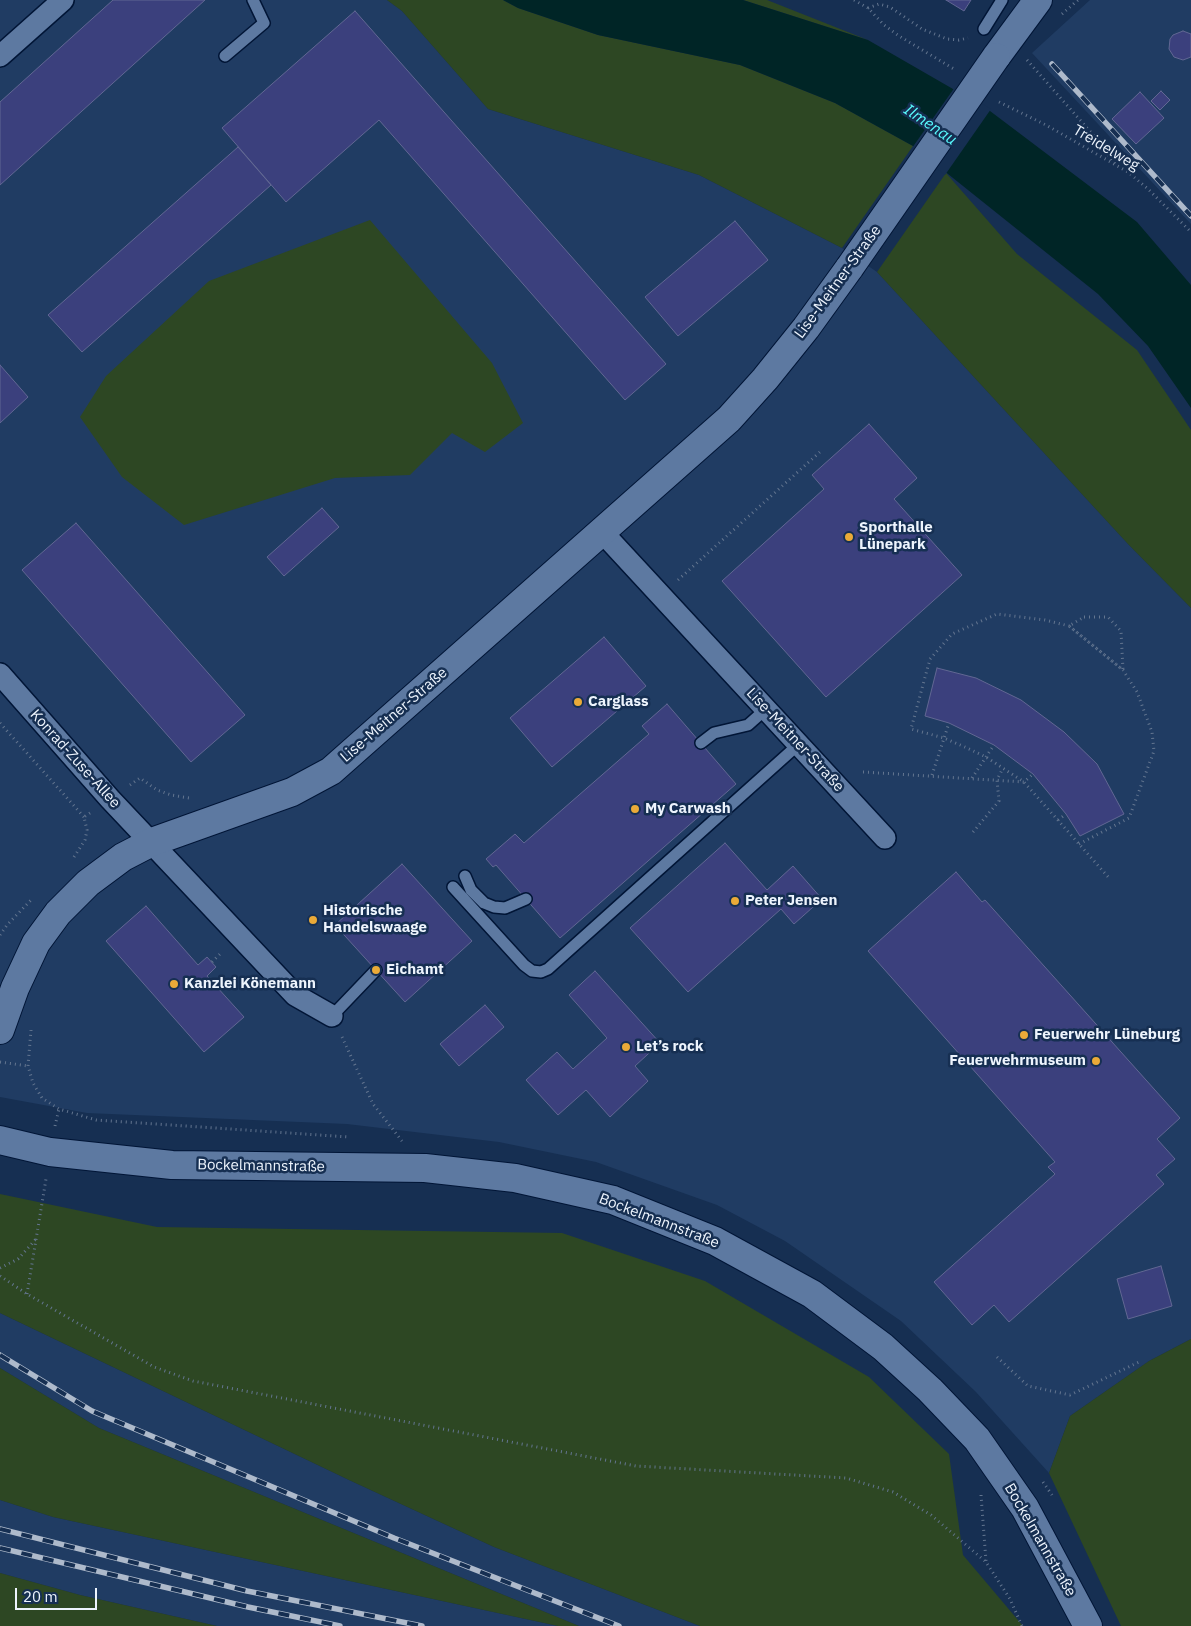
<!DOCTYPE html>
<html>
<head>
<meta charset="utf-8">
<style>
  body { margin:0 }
  #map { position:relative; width:1191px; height:1626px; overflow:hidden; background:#162f52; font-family:"IBM Plex Sans",sans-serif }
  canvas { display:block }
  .scale { position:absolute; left:15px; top:1588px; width:82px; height:22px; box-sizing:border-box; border:2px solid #edf4fd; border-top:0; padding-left:6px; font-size:15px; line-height:18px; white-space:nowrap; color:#edf4fd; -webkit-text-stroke:4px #162f52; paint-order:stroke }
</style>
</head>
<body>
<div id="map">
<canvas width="1191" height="1626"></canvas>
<div class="scale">20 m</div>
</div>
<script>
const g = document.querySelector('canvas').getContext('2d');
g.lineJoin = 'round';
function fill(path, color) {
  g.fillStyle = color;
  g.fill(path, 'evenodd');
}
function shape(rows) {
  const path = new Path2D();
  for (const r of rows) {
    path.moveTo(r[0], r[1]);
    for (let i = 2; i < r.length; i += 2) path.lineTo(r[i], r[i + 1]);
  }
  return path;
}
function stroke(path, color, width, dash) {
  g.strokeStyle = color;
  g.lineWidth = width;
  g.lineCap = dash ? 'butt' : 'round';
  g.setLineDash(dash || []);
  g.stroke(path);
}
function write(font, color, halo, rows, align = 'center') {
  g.font = font + ' "IBM Plex Sans",sans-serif';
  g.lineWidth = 5;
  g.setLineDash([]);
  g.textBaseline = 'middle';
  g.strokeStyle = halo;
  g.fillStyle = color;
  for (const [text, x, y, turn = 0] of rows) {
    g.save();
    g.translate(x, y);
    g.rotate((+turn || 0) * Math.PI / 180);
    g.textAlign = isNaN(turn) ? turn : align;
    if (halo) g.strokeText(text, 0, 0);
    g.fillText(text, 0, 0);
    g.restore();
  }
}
fill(shape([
  [0,0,387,0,402,11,488,109,699,175,842,248,877,272,1128,544,1191,608,1191,1339,1149,1361,1070,1416,1049,1473,976,1392,901,1321,785,1241,717,1205,596,1162,499,1142,347,1124,87,1113,0,1097],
  [1090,0,1191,0,1191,224,1032,53],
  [0,1313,349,1480,494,1547,700,1626,579,1626,99,1428,0,1368],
  [0,1500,53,1517,558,1626,217,1626,80,1595,0,1573]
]), '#203c63');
fill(shape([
  [387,0,503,0,518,8,598,35,740,65,835,103,913,146,842,248,699,175,488,109,402,11],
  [743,0,767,0,868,40],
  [946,173,1017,254,1137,350,1191,430,1191,608,1128,544,877,272],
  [370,220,492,363,523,423,485,452,452,433,410,475,335,478,184,525,122,477,80,417,106,376,209,281],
  [0,1194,157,1227,562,1233,705,1281,869,1377,949,1454,963,1555,1023,1626,700,1626,494,1547,349,1480,0,1313],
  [1191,1339,1191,1626,1121,1626,1049,1473,1070,1416,1149,1361],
  [0,1368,99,1428,579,1626,558,1626,53,1517,0,1500],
  [0,1573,80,1595,217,1626,0,1626]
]), '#2d4723');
fill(shape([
  [503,0,743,0,868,40,953,89,990,111,1137,222,1191,285,1191,408,1148,346,1098,294,913,146,835,103,740,65,598,35,518,8]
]), '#002526');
fill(shape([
  [955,87,991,109,945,175,912,148]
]), '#162f52');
const building = shape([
  [113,0,205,0,0,185,0,102,113,0],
  [946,0,971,0,964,11,946,0],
  [355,11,666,364,625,400,379,120,286,202,222,128,355,11],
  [1183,31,1191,34,1191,57,1183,60,1174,57,1169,49,1170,39,1173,35,1183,31],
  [1161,91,1170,100,1160,110,1151,101,1161,91],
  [1140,92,1164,118,1136,144,1112,119,1140,92],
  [238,147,271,185,82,352,48,315,238,147],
  [735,221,768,260,678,336,645,297,735,221],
  [0,365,28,397,0,423,0,365],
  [869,424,917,478,894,499,962,575,826,697,722,581,824,489,812,475,869,424],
  [322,508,339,527,284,576,267,557,322,508],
  [76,523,245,715,191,762,22,570,76,523],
  [604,637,646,686,552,767,510,718,604,637],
  [937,668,976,678,1021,700,1064,732,1097,764,1124,814,1080,836,1066,814,1033,774,994,745,949,723,925,716,937,668],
  [667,704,736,784,560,938,496,865,493,867,486,859,515,834,524,843,649,734,642,726,667,704],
  [725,843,767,890,793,866,822,899,794,924,781,909,688,992,630,928,725,843],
  [402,864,472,941,405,1002,335,925,402,864],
  [956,872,982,902,985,900,1180,1118,1157,1139,1175,1159,1156,1175,1164,1184,1009,1322,994,1305,972,1325,934,1282,1055,1174,1048,1167,1055,1162,868,951,956,872],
  [146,906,198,965,207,957,216,967,207,976,244,1017,204,1052,106,941,146,906],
  [595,971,660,1043,635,1066,648,1081,610,1117,586,1090,558,1115,526,1080,557,1052,573,1069,607,1038,569,995,595,971],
  [485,1005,504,1027,459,1066,440,1044,485,1005],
  [1161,1266,1172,1306,1128,1319,1117,1279,1161,1266]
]);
fill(building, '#3b407d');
stroke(building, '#616793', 1);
const lane = shape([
  [984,29,1002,0],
  [225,56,264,23,253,0],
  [701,743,714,733,748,725,766,709],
  [465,876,471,890,484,903,494,907,505,908,526,899],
  [453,887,524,965,532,971,541,972,548,969,799,744],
  [332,1016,376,970]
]);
const street = shape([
  [0,56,63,0],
  [603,533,885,838],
  [0,674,110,799,295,995,332,1016]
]);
const secondary = shape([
  [996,57,1038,0],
  [0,1030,15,988,36,943,58,913,88,883,123,857,152,842,292,792,331,771,729,419,765,379,806,328,850,267],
  [0,1140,50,1152,172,1165,425,1168,515,1178,613,1200,715,1241,812,1294,883,1347,930,1390,977,1439,1025,1508,1088,1626]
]);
stroke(lane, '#011536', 14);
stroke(street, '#011536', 24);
stroke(secondary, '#011536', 30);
stroke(shape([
  [854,0,868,8,884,25,899,36,954,69],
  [868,8,879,4,890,7,922,29,947,39,959,40,968,38],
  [1062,14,1078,0],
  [1027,60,1096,138,1115,164],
  [999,102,1046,125,1128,172,1148,189,1191,232],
  [678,580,821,451],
  [1084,617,1108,617,1121,631,1123,670,1069,626,1084,617],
  [0,723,84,817],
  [863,772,1024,782,1033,774],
  [932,775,949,723],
  [972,778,994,745],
  [130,785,140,778,157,790,171,795,189,798],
  [1058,820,1066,814],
  [973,832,999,801,997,780,1003,768],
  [1079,844,1129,818,1154,751,1152,732,1137,692,1123,670,1069,626,1045,620,997,614,952,634,930,659,911,729,944,738,967,748,986,757,1024,782,1110,879],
  [74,857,85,840,87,830,84,817,90,813],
  [0,935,7,925,31,900],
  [212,962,222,952],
  [31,1030,28,1066,33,1083,42,1098,59,1109,96,1120,349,1137],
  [342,1037,373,1104,402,1141],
  [0,1062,28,1066],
  [55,1126,59,1109],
  [0,1268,18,1259,36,1239],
  [0,1276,27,1294,154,1367,193,1381,636,1466,846,1478,893,1492,931,1515,986,1562,1010,1599,1022,1626],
  [27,1294,46,1179],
  [997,1357,1028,1386,1070,1395,1139,1362],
  [1043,1482,1052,1495],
  [981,1495,986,1561]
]), '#647690', 3, [1, 4]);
stroke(lane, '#5d79a1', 11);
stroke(street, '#5d79a1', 21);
stroke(secondary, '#5d79a1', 28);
const rail = shape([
  [1052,64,1191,216],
  [0,1355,92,1411,394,1538,619,1626],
  [0,1529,247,1591,422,1626],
  [0,1548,248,1607,340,1626]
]);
stroke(rail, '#aebacb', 5.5);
stroke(rail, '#162f52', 4, [11]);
const secondaryBridge = shape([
  [850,267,996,57]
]);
stroke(secondaryBridge, '#011536', 30, []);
stroke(secondaryBridge, '#5d79a1', 28);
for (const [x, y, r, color] of [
  [849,537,5,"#eaaa38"],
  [578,702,5,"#eaaa38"],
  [635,809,5,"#eaaa38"],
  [735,901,5,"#eaaa38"],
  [313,920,5,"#eaaa38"],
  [376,970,5,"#eaaa38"],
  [174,984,5,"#eaaa38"],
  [1024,1035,5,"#eaaa38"],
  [626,1047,5,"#eaaa38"],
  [1096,1061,5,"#eaaa38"]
]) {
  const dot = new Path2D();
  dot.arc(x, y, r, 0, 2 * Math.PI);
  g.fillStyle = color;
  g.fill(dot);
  stroke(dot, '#162f52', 2);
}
write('15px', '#edf4fd', '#162f52', [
  ["Treidelweg",1106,148,31],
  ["Lise-Meitner-Straße",838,282,-54],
  ["Lise-Meitner-Straße",394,715,-41],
  ["Lise-Meitner-Straße",795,740,47],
  ["Konrad-Zuse-Allee",75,759,48],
  ["Bockelmannstraße",261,1166,1],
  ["Bockelmannstraße",659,1221,21],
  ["Bockelmannstraße",1040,1540,60]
]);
write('bold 15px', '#edf4fd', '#162f52', [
  ["Sporthalle",859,528],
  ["Lünepark",859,545],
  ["Carglass",588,702],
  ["My Carwash",645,809],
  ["Peter Jensen",745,901],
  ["Historische",323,911],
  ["Handelswaage",323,928],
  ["Eichamt",386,970],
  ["Kanzlei Könemann",184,984],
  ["Feuerwehr Lüneburg",1034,1035],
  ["Let’s rock",636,1047],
  ["Feuerwehrmuseum",1086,1061,"right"]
], 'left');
write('italic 16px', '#58fafe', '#162f52', [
  ["Ilmenau",930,125,34]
]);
</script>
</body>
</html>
